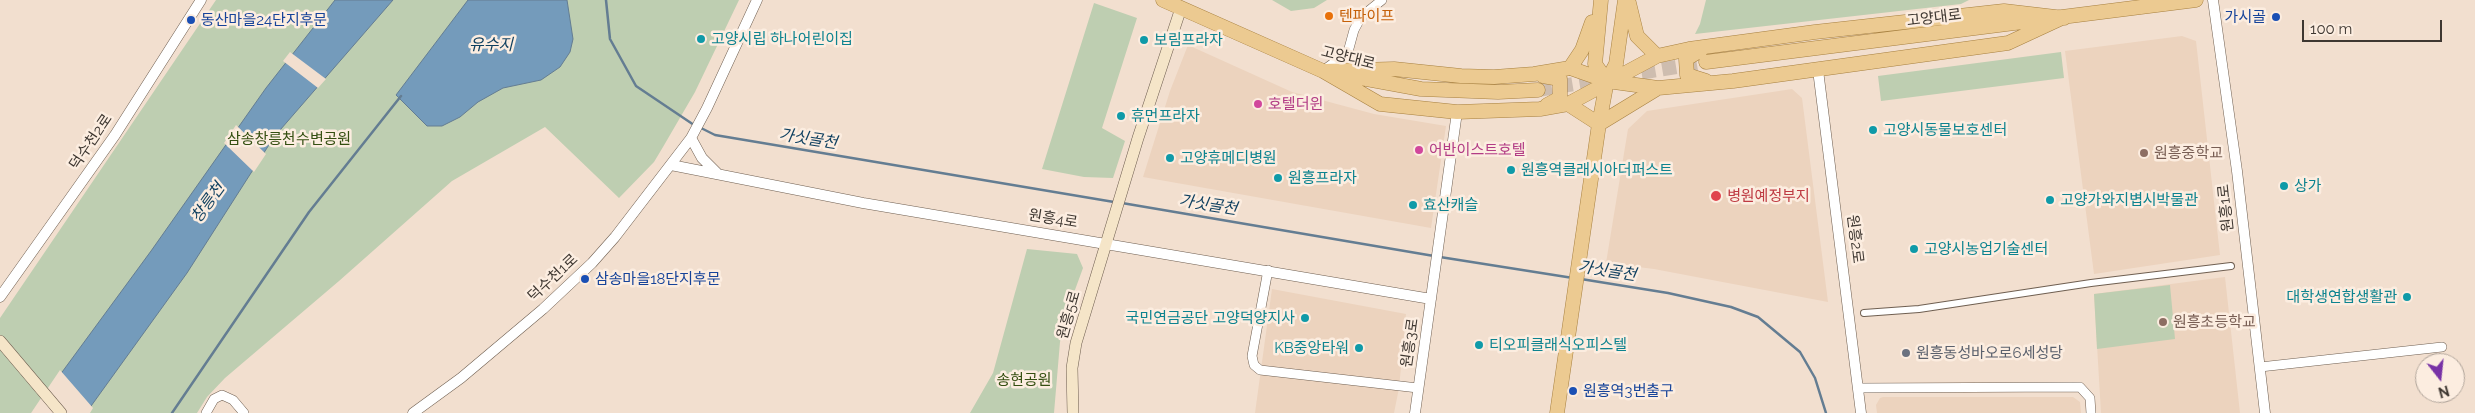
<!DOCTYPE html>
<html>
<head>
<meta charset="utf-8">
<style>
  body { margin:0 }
  #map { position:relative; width:2475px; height:413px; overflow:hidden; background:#f2dfcf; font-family:Raleway,sans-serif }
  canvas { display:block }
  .north { position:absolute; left:2415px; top:353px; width:50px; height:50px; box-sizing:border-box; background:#fcede0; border:1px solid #b0a49a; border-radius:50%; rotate:164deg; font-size:14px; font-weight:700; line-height:20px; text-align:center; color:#3e3731 }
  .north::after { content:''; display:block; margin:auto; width:18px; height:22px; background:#7832a6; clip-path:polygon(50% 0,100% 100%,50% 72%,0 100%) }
  .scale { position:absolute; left:2302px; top:20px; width:140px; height:22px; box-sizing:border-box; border:2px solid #3e3731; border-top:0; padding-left:6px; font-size:15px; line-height:18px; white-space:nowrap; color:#3e3731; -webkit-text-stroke:4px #fcede0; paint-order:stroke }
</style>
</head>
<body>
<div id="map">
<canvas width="2475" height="413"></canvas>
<div class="north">N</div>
<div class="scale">100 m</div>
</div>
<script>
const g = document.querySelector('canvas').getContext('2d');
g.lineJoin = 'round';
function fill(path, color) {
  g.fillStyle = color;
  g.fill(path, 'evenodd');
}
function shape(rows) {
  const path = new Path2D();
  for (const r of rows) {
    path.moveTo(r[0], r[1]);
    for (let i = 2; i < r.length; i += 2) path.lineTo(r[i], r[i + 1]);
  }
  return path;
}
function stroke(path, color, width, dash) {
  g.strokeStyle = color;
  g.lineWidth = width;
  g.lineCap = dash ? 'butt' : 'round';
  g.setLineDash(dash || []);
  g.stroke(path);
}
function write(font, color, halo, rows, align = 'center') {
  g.font = font + ' Raleway,"Noto Sans KR",sans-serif';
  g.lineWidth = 5;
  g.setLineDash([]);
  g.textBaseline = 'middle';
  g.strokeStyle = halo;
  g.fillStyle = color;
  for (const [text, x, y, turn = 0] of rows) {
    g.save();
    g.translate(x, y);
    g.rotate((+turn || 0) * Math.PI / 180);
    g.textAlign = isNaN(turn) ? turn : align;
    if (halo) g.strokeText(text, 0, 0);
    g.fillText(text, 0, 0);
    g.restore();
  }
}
fill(shape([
  [2182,36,2196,41,2220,255,2094,274,2065,51],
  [1188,45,1292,92,1374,114,1446,126,1431,228,1143,177,1170,91],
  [1792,89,1802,98,1828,302,1654,269,1606,263,1628,129,1647,111],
  [2225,277,2240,413,2101,413,2094,294],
  [1272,289,1406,314,1399,388,1394,413,1255,413],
  [1883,397,2073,397,2080,402,2081,413,1877,413,1876,405,1880,398]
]), '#ecd3be');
fill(shape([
  [216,0,739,0,695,92,663,147,654,162,619,198,545,127,452,181,339,281,225,378,207,397,197,413,0,413,0,318],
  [1272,0,1327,0,1314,8,1291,11],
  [1706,0,1969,0,1961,4,1695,34,1700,24],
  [1094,3,1137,18,1102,128,1125,141,1113,178,1084,177,1042,169],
  [2061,52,2064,78,1881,101,1878,76],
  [1027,249,1077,254,1083,268,1068,309,1060,342,1054,413,970,413,993,373],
  [2170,285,2175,339,2097,349,2094,294]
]), '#beceb1');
const water = shape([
  [335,0,393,0,274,137,187,273,86,413,32,413,151,251,266,88,335,0],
  [468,0,567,0,573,39,570,52,560,67,541,80,503,88,478,102,460,117,442,126,427,126,396,95,468,0]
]);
fill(water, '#749bbb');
stroke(water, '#647d92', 1);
fill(shape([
  [290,52,326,79,318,88,283,61],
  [236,125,266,154,254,172,224,143],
  [60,370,93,408,90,413,31,413]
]), '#f2dfcf');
stroke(shape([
  [606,0,610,39,636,86,694,125],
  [699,127,715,135,1114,202],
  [1122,203,1434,256],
  [1440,257,1573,278],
  [1581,279,1668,293,1731,307,1758,317,1800,352,1815,378,1826,413],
  [172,413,309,212,401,96]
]), '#647d92', 2.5);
stroke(shape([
  [1538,90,1706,62]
]), '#cebdaf', 14, [14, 7]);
const pedestrian = shape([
  [1864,313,1919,309,2091,283,2231,266]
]);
const minor = shape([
  [1324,70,1348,52,1354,30,1361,17,1382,0],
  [1268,270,1252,356,1254,365,1260,370,1418,388],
  [2260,367,2442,347],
  [1858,388,2080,387,2090,398,2091,413],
  [206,413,214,399,222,395,233,400,244,413]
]);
const tertiary = shape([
  [2213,0,2237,171,2265,413],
  [1818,70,1861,413],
  [691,138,702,158,718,174],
  [671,165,863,203,1431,299],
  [0,297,115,135,201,0],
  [413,413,461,378,543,309,592,263,615,237,691,138,707,108,757,0],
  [1415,413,1457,112]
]);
const secondary = shape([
  [0,341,61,413],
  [1073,413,1072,368,1076,343,1138,138,1181,8]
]);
const primary = shape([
  [1163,0,1323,71,1421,89,1498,92,1538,90],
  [1601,0,1595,64,1607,81],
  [1629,3,1637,36,1657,56],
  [1701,50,1686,59,1687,75,1706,81],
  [1706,62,2196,0],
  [1570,68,1582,50,1592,22],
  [1323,71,1380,104,1457,112,1540,109,1568,104,1657,56,1689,49,1815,32,2004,11,2064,18],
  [1324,71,1394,69,1461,76,1494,77,1534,74,1570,68,1607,81,1658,88,1733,81,2008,43,2062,18],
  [1543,76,1560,79,1560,98,1547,105],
  [1568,104,1599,124,1658,88],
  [1557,413,1599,124,1607,81,1616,64,1625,0]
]);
stroke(pedestrian, '#6f5f51', 8);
stroke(minor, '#6f5f51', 10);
stroke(tertiary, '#6f5f51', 11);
stroke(secondary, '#6f5f51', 12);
stroke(primary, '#a78040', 15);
stroke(pedestrian, '#fff', 6);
stroke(minor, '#fff', 9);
stroke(tertiary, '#fff', 10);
stroke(secondary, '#f5e5c8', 11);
stroke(primary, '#ecca91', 14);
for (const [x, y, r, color] of [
  [1329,16,5,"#e8710a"],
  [2276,17,5,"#1a4fb4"],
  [191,20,5,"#1a4fb4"],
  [701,39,5,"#0f9aa8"],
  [1144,40,5,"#0f9aa8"],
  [1258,104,5,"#d1479c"],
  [1121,116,5,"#0f9aa8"],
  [1873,130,5,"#0f9aa8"],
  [1419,150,5,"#d1479c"],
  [2144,153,5,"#8d6e63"],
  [1170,158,5,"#0f9aa8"],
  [1511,170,5,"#0f9aa8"],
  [1278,178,5,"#0f9aa8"],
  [2284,186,5,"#0f9aa8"],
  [1716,196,6,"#e0444e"],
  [2050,200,5,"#0f9aa8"],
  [1413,205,5,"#0f9aa8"],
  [1914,249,5,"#0f9aa8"],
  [585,279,5,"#1a4fb4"],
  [2407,297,5,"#0f9aa8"],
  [1305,318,5,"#0f9aa8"],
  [2163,322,5,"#8d6e63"],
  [1479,345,5,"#0f9aa8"],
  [1359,348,5,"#0f9aa8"],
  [1906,353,5,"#6b7280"],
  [1573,391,5,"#1a4fb4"]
]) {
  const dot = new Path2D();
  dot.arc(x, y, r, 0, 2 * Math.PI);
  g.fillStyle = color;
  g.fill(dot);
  stroke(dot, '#fcede0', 2);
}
write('15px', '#c56008', '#fcede0', [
  ["텐파이프",1339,16]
], 'left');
write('15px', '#164399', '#fcede0', [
  ["가시골",2266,17,"right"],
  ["동산마을24단지후문",201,20],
  ["삼송마을18단지후문",595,279],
  ["원흥역3번출구",1583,391]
], 'left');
write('15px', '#3e3731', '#fcede0', [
  ["고양대로",1934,18,-7],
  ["고양대로",1348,58,14],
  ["덕수천2로",91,142,-56],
  ["원흥1로",2226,208,-96],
  ["원흥4로",1053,219,9],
  ["원흥2로",1855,239,83],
  ["덕수천1로",553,278,-43],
  ["원흥5로",1069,315,-74],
  ["원흥3로",1410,343,-82]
]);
write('15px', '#0d838f', '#fcede0', [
  ["고양시립 하나어린이집",711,39],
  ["보림프라자",1154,40],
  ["휴먼프라자",1131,116],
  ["고양시동물보호센터",1883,130],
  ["고양휴메디병원",1180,158],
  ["원흥역클래시아더퍼스트",1521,170],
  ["원흥프라자",1288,178],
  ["상가",2294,186],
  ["고양가와지볍시박물관",2060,200],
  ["효산캐슬",1423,205],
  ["고양시농업기술센터",1924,249],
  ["대학생연합생활관",2397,297,"right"],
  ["국민연금공단 고양덕양지사",1295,318,"right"],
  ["티오피클래식오피스텔",1489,345],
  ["KB중앙타워",1349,348,"right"]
], 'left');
write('15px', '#b23c85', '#fcede0', [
  ["호텔더윈",1268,104],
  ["어반이스트호텔",1429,150]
], 'left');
write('15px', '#344f11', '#fcede0', [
  ["삼송창릉천수변공원",289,139],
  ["송현공원",1024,380]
]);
write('15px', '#785e54', '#fcede0', [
  ["원흥중학교",2154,153],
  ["원흥초등학교",2173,322]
], 'left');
write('15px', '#be3a42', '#fcede0', [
  ["병원예정부지",1727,196]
], 'left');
write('15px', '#5b616d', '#fcede0', [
  ["원흥동성바오로6세성당",1916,353]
], 'left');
write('italic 16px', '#0e3f5f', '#fcede0', [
  ["유수지",491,45],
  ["가싯골천",808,139,9],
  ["창릉천",208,203,-54],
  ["가싯골천",1208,205,9],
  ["가싯골천",1607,271,9]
]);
</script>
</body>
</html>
